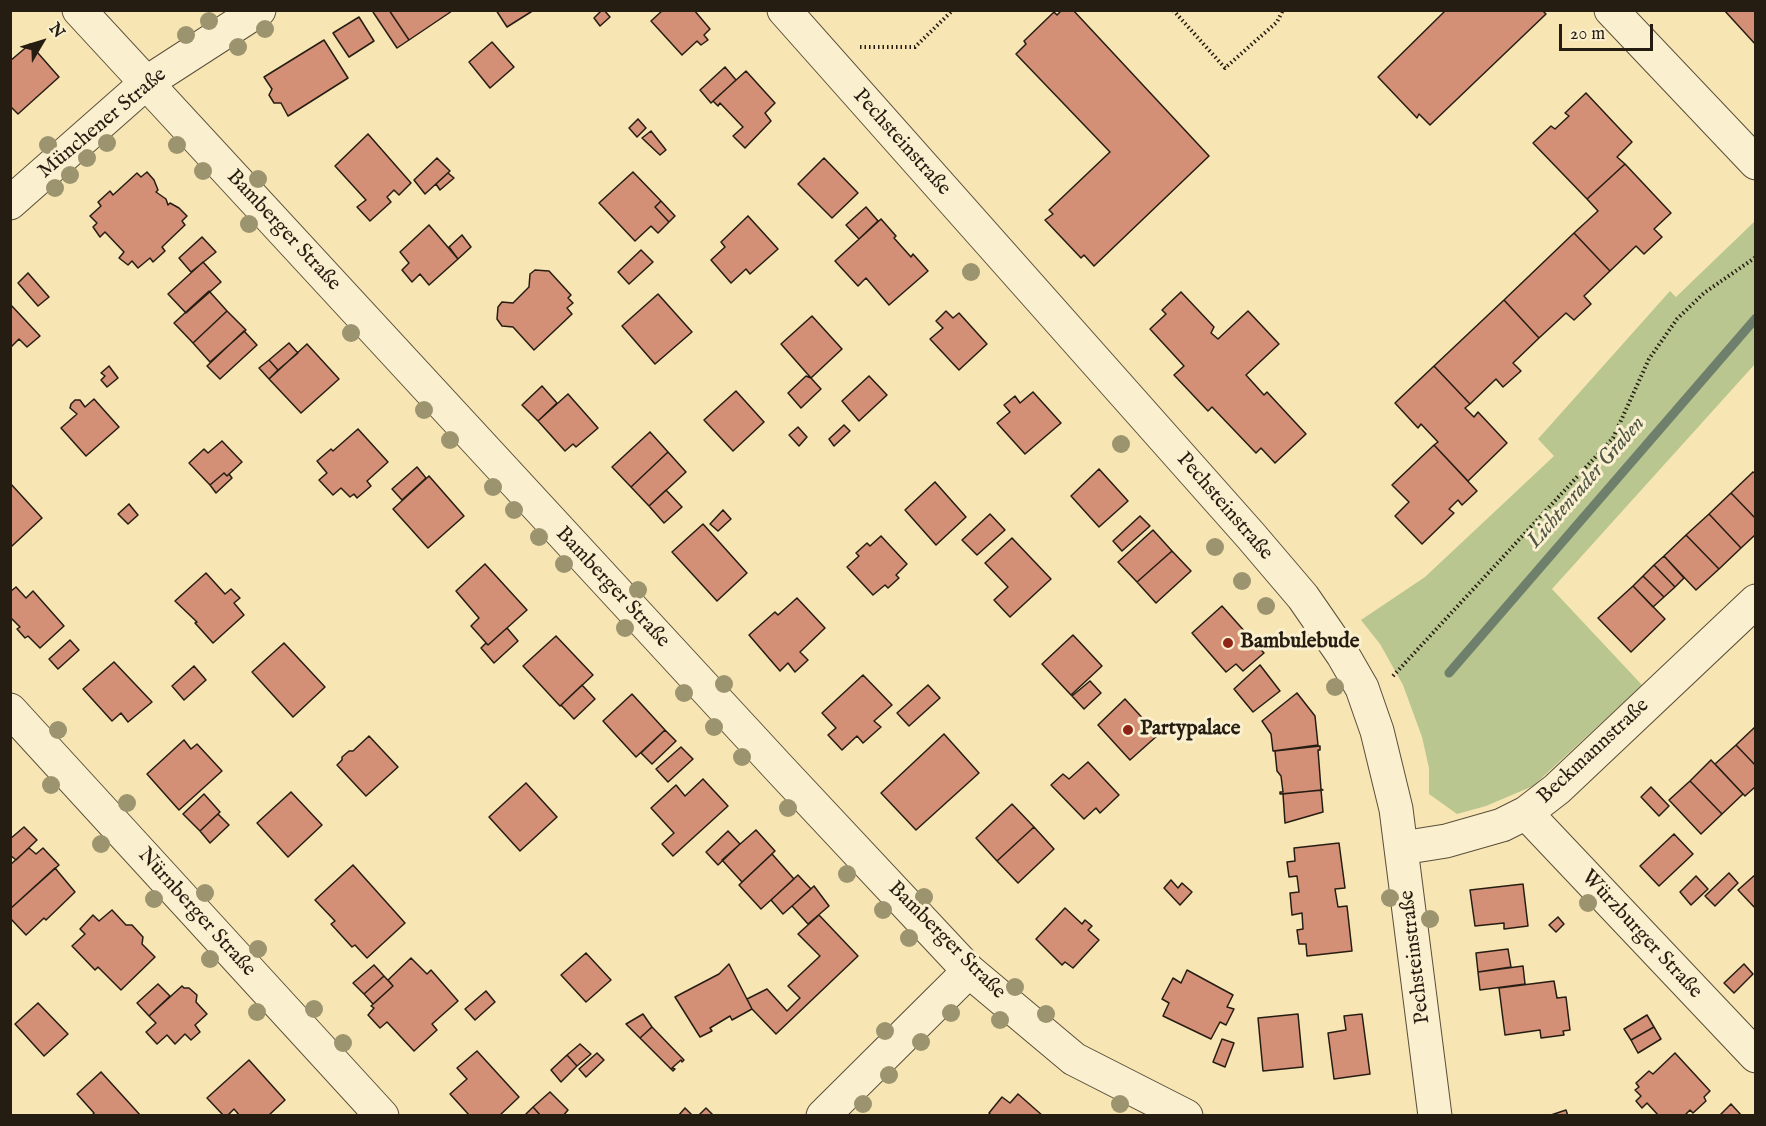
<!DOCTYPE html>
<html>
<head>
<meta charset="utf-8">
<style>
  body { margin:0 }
  #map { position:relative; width:1766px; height:1126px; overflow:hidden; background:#f7e6b3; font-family:"IM FELL English",serif }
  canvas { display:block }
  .frame { position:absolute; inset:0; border:12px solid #261d12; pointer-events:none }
  .north { position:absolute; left:12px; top:12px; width:60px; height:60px; -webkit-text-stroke:4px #faefce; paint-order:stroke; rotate:52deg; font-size:16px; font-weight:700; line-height:24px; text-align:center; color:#261d12 }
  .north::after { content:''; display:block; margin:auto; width:21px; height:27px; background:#261d12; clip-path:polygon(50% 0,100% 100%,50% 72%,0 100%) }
  .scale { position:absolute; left:1559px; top:24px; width:94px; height:27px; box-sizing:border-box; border:3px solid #261d12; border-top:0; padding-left:8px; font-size:18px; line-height:21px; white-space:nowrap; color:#261d12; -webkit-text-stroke:4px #faefce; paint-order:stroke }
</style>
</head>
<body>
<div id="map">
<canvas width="1766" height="1126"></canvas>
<div class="frame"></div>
<div class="north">N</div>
<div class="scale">20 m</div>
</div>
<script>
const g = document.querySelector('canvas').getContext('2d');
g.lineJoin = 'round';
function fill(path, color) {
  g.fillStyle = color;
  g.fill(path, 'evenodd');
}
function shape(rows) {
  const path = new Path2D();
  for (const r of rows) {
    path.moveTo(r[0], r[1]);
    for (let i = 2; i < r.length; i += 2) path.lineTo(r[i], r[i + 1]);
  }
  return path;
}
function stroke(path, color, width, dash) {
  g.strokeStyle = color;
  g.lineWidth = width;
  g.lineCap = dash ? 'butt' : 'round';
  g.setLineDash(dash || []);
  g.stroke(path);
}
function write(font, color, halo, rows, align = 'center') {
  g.font = font + ' "IM FELL English",serif';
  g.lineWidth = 6;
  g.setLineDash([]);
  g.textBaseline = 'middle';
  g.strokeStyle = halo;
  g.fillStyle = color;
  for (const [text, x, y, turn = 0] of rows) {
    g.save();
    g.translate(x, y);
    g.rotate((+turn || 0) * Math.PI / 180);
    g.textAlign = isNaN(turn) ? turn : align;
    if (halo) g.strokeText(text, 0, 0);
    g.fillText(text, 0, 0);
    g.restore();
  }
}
fill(shape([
  [1755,221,1755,364,1552,589,1642,685,1533,786,1486,806,1457,814,1429,794,1429,768,1422,737,1403,685,1380,644,1361,620,1425,577,1554,456,1538,439,1670,291,1676,297]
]), '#b9c68f');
stroke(shape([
  [1449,673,1756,318]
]), '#6e7f6c', 9);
const building = shape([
  [375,10,389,10,409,40,397,48,373,12,375,10],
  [389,10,452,10,452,11,409,40,389,10],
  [496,10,534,10,507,27,496,10],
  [602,10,604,10,610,17,600,26,594,18,602,10],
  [663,10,694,10,710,29,704,35,708,40,701,45,697,41,682,55,651,21,663,10],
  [1062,10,1073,10,1209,156,1094,266,1084,255,1081,258,1045,220,1053,214,1049,210,1110,152,1016,54,1026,44,1024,41,1054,12,1057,15,1062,10],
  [1542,10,1546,14,1430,125,1419,114,1417,118,1378,77,1446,10,1542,10],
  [1724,10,1756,10,1756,45,1724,10],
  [359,17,374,41,349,57,333,33,359,17],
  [324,40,348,78,288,116,281,103,274,103,269,95,272,89,264,77,324,40],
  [492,42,514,67,490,88,469,62,492,42],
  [30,44,59,77,18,114,10,106,10,61,30,44],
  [725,67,736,80,711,103,700,90,725,67],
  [746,71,775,103,765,113,771,121,745,148,733,136,743,127,720,103,718,106,713,101,746,71],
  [1586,93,1632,142,1617,157,1625,164,1587,199,1533,143,1551,126,1555,129,1569,116,1565,113,1586,93],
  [638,119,646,128,637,137,629,128,638,119],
  [651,131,666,150,660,155,642,138,651,131],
  [368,134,411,183,399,195,394,190,387,197,391,202,370,221,357,207,366,200,335,166,368,134],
  [437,158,450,171,425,194,414,180,437,158],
  [824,158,858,193,832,218,798,184,824,158],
  [1625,164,1671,213,1654,229,1662,237,1644,254,1636,246,1610,271,1574,233,1598,211,1587,199,1625,164],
  [147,172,154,180,158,190,156,192,166,199,168,205,170,203,179,208,187,216,182,221,185,225,162,247,165,251,153,262,150,258,138,268,132,261,128,265,119,258,124,252,105,232,100,237,93,227,97,223,90,216,101,206,98,202,110,191,113,195,137,173,141,177,147,172],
  [633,172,661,201,655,207,669,222,658,233,651,226,635,241,599,203,633,172],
  [448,173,454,178,440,190,436,184,448,173],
  [661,201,675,216,669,222,655,207,661,201],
  [866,207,878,221,859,239,846,225,866,207],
  [748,216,778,249,750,274,746,269,731,283,711,260,725,247,721,242,748,216],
  [881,219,896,236,894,238,911,257,913,254,928,271,889,305,866,278,858,286,835,261,881,219],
  [429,225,458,259,429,285,420,274,412,282,402,270,409,263,400,252,429,225],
  [1574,233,1610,271,1584,296,1591,304,1574,320,1566,313,1539,338,1504,300,1574,233],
  [462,235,471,247,458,259,449,247,462,235],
  [202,237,216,252,191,272,179,258,202,237],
  [641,250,653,262,629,284,618,272,641,250],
  [203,262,221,282,186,313,168,294,203,262],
  [535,270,549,271,571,295,568,298,573,303,567,308,572,314,534,350,513,327,502,326,497,319,498,307,502,302,513,303,529,287,530,274,535,270],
  [28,273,49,297,38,306,18,283,28,273],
  [209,291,227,311,193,343,174,323,209,291],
  [1181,292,1214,327,1211,333,1218,339,1248,311,1279,344,1246,375,1264,395,1267,392,1306,434,1275,463,1261,448,1256,453,1212,407,1208,411,1174,375,1184,366,1150,329,1166,314,1162,310,1181,292],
  [658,294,692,332,655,364,622,326,658,294],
  [1504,300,1539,338,1513,363,1521,371,1503,387,1496,379,1470,404,1434,366,1504,300],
  [10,304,40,336,27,347,19,339,10,348,10,304],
  [227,311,246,330,210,362,193,343,227,311],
  [946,311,953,318,959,313,987,344,959,370,930,339,943,328,936,321,946,311],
  [812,316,842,349,811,378,781,344,812,316],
  [244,331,257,345,220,379,207,366,244,331],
  [289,343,298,353,278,370,269,360,289,343],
  [307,344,339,379,301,413,269,379,307,344],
  [269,360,278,370,269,379,259,368,269,360],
  [109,366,118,378,107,387,101,380,105,376,101,373,109,366],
  [1434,366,1470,404,1465,408,1474,417,1478,412,1507,443,1468,481,1434,445,1438,442,1421,424,1418,428,1395,403,1434,366],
  [806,376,811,378,821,389,801,408,788,393,806,376],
  [869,376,887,395,859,421,842,401,869,376],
  [542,386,557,403,538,421,522,405,542,386],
  [736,391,764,422,733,451,704,420,736,391],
  [1033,392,1061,423,1025,454,997,423,1010,412,1004,405,1015,396,1020,403,1033,392],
  [568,394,598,428,576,447,573,444,565,451,538,421,568,394],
  [94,399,119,427,86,456,61,428,77,414,70,408,71,404,75,400,80,400,85,407,94,399],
  [844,425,850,431,834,446,829,439,844,425],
  [798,427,807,437,799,446,789,435,798,427],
  [358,429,388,462,367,481,371,486,357,498,354,494,350,497,341,488,333,495,319,480,327,473,317,461,331,449,333,451,358,429],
  [650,432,668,452,631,487,612,467,650,432],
  [222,441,242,462,227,476,224,473,210,485,189,463,204,449,208,453,222,441],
  [1434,445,1477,491,1462,505,1458,500,1449,509,1454,513,1422,544,1395,516,1409,502,1392,485,1434,445],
  [668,452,686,472,649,506,631,487,668,452],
  [417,467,426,478,402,500,392,489,417,467],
  [1099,469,1128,501,1099,527,1071,496,1099,469],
  [1753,472,1756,474,1756,519,1731,493,1753,472],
  [224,473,227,476,229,474,232,478,216,493,210,485,224,473],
  [429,476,464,516,428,548,393,509,429,476],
  [935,482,966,517,936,545,905,510,935,482],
  [10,483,42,518,12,546,10,545,10,483],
  [666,490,682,507,664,523,649,506,666,490],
  [1731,493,1756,519,1756,534,1741,548,1709,514,1731,493],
  [129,504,138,515,128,524,118,514,129,504],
  [723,510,731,519,718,531,710,524,723,510],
  [990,514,1005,530,977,555,962,540,990,514],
  [1709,514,1741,548,1719,569,1686,535,1709,514],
  [1140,516,1150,526,1122,551,1113,541,1140,516],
  [703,524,747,573,717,601,672,552,703,524],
  [1153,530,1172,551,1137,582,1118,562,1153,530],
  [1686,535,1719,569,1696,590,1664,556,1686,535],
  [881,536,907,564,896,575,899,578,888,588,885,585,873,595,847,567,859,556,856,553,867,543,870,546,881,536],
  [1012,538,1051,579,1010,617,994,600,1008,587,985,563,1012,538],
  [1172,551,1191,571,1156,603,1137,582,1172,551],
  [1664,556,1684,578,1675,587,1654,565,1664,556],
  [485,564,527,610,488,645,471,626,479,618,456,591,485,564],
  [1654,565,1675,587,1664,597,1643,576,1654,565],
  [206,573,225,594,231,589,240,598,234,603,244,615,213,643,195,623,197,622,175,601,206,573],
  [1643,576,1664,597,1653,607,1633,586,1643,576],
  [1633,586,1665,619,1631,652,1598,618,1633,586],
  [16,587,26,598,33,591,64,626,40,648,28,636,25,638,17,629,20,627,10,617,10,592,16,587],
  [797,598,825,628,800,652,808,660,795,672,788,663,780,671,749,635,775,612,778,615,797,598],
  [1222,606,1264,653,1243,671,1236,664,1226,672,1192,633,1222,606],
  [507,628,518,641,494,663,481,648,486,643,488,645,507,628],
  [1073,635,1102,666,1071,695,1042,664,1073,635],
  [556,636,593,675,560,706,523,666,556,636],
  [70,640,79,650,58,669,49,659,70,640],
  [284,643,325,687,293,717,252,672,284,643],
  [114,662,152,702,128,722,121,713,112,721,83,689,114,662],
  [1260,665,1280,691,1253,712,1234,689,1260,665],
  [194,666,206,680,184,700,172,686,194,666],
  [863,675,892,705,874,721,881,727,863,743,857,736,842,750,828,735,836,728,822,713,863,675],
  [1090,681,1101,693,1084,709,1072,696,1090,681],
  [582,685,595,699,574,719,561,705,582,685],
  [928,685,940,698,909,726,897,713,928,685],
  [1297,693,1315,716,1318,745,1273,751,1271,734,1262,721,1297,693],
  [632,694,665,730,636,757,603,721,632,694],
  [1125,699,1158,735,1130,760,1098,725,1125,699],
  [1756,726,1756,766,1736,745,1756,726],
  [665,730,676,741,652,764,641,753,665,730],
  [944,734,979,773,916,830,881,793,944,734],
  [369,736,398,767,366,796,337,765,342,760,342,757,349,751,353,751,369,736],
  [184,740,191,749,197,744,222,771,179,810,147,774,184,740],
  [1736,745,1756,766,1756,786,1745,796,1715,764,1736,745],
  [1320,746,1320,750,1318,750,1321,789,1323,790,1280,794,1280,792,1283,792,1281,776,1277,771,1275,751,1320,746],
  [681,747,693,759,668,782,656,769,681,747],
  [1711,760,1743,794,1722,814,1690,781,1711,760],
  [1088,762,1119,795,1100,813,1096,808,1084,819,1051,785,1063,774,1069,779,1088,762],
  [703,779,728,806,673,856,662,844,674,833,651,808,676,785,685,796,703,779],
  [1690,781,1722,814,1701,834,1669,800,1690,781],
  [526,783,557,817,520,851,489,817,526,783],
  [1651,787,1669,806,1659,816,1641,797,1651,787],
  [1321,790,1323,812,1285,823,1283,794,1321,790],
  [291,792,322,825,288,857,257,823,291,792],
  [204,794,220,812,200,831,183,814,204,794],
  [1012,804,1034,827,997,861,976,838,1012,804],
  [218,814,229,825,210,843,200,831,218,814],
  [24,827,37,840,16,860,10,855,10,839,24,827],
  [1034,827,1054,849,1018,883,997,861,1034,827],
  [756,830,775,851,742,882,722,860,756,830],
  [728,831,740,844,718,865,706,852,728,831],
  [1674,834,1693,854,1659,886,1640,866,1674,834],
  [1339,843,1345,888,1335,889,1338,907,1347,906,1352,951,1307,956,1306,944,1299,944,1297,930,1303,929,1302,913,1292,915,1290,893,1299,892,1297,876,1289,877,1287,862,1295,861,1294,848,1339,843],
  [29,848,36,854,43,848,59,865,10,909,10,865,29,848],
  [772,854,794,879,761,909,739,885,772,854],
  [353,865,405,923,367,958,355,945,352,947,331,924,335,921,315,900,353,865],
  [55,868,75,892,46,920,44,918,26,935,10,918,10,909,55,868],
  [1729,873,1738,883,1715,906,1705,896,1729,873],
  [1756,874,1756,909,1738,890,1756,874],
  [798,875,811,889,783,914,771,900,798,875],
  [1696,876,1708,889,1691,905,1680,892,1696,876],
  [1171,880,1178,888,1182,883,1192,892,1180,905,1164,888,1171,880],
  [1523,884,1528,926,1504,929,1504,923,1475,926,1470,890,1523,884],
  [814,886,829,906,808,924,792,906,814,886],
  [1065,908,1082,924,1085,920,1092,926,1088,930,1099,940,1073,968,1065,962,1062,965,1036,939,1065,908],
  [112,910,126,925,132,925,143,937,142,944,155,957,121,990,98,967,95,970,72,946,85,934,80,929,93,915,99,921,112,910],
  [819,915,858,956,776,1034,752,1009,747,999,767,989,787,1011,800,998,788,986,820,956,798,934,819,915],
  [1558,917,1564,924,1556,932,1549,925,1558,917],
  [1508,949,1511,967,1478,972,1476,953,1508,949],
  [586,953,611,980,586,1002,561,975,586,953],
  [411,958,427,974,431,970,458,1001,432,1024,437,1030,414,1051,387,1022,380,1028,368,1015,374,1008,371,1006,393,986,388,980,411,958],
  [729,964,752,1009,732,1020,730,1016,710,1028,712,1031,700,1037,675,997,719,974,729,964],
  [1744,964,1753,974,1734,993,1724,983,1744,964],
  [374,965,384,976,364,994,353,983,374,965],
  [1523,966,1525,984,1480,990,1478,972,1523,966],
  [1187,970,1233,995,1227,1007,1234,1009,1226,1025,1220,1022,1211,1039,1163,1016,1169,1003,1162,999,1173,978,1181,983,1187,970],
  [384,976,393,986,373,1004,364,994,384,976],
  [1554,981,1557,998,1566,997,1570,1030,1563,1031,1564,1035,1541,1038,1540,1030,1505,1035,1499,988,1554,981],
  [158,984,170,996,149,1016,137,1003,158,984],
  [182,986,184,988,189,988,197,995,196,1002,207,1014,195,1025,200,1032,191,1040,185,1034,175,1044,167,1035,157,1044,146,1032,156,1023,149,1016,182,986],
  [486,991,495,1002,475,1020,465,1009,486,991],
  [38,1003,68,1034,44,1056,15,1024,38,1003],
  [643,1014,652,1027,640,1038,626,1024,643,1014],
  [1298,1014,1303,1067,1263,1071,1258,1018,1298,1014],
  [1362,1014,1370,1074,1334,1079,1328,1033,1346,1030,1344,1016,1362,1014],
  [1647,1015,1654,1027,1631,1040,1624,1029,1647,1015],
  [652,1027,684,1060,682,1062,681,1060,672,1068,675,1069,673,1071,640,1038,652,1027],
  [1654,1027,1661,1039,1638,1053,1631,1040,1654,1027],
  [1222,1039,1234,1043,1225,1067,1213,1062,1222,1039],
  [580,1044,591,1054,577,1066,567,1055,580,1044],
  [477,1051,519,1097,499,1116,470,1116,450,1094,467,1079,457,1068,477,1051],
  [597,1053,604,1060,586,1077,579,1069,597,1053],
  [1675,1053,1710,1091,1704,1097,1706,1101,1693,1113,1690,1110,1684,1116,1659,1116,1647,1103,1642,1108,1636,1101,1641,1096,1635,1090,1639,1087,1636,1083,1649,1071,1653,1074,1675,1053],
  [567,1055,577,1066,561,1082,551,1070,567,1055],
  [249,1060,285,1100,268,1116,240,1116,234,1109,227,1116,224,1116,207,1098,249,1060],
  [101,1072,141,1116,92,1116,94,1113,77,1094,101,1072],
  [550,1092,568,1110,563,1116,541,1116,533,1107,550,1092],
  [1018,1094,1043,1116,992,1116,989,1113,1002,1097,1010,1103,1018,1094],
  [1731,1104,1742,1116,1719,1116,1731,1104],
  [533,1107,541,1116,524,1116,533,1107],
  [685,1108,693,1116,678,1116,685,1108],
  [706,1108,714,1116,698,1116,706,1108],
  [1566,1110,1568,1116,1548,1116,1566,1110]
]);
fill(building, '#d48f77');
stroke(building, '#261d12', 1.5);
const minor = shape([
  [79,10,779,768,969,971,1074,1059,1186,1116],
  [784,10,1251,536,1303,597,1343,655,1362,688,1377,731,1396,809,1435,1116],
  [1611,10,1756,163],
  [10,203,146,83,259,10],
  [10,710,382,1116],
  [1526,813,1756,1056],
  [1402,848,1446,841,1502,825,1526,813,1557,789,1756,601],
  [823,1116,969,971]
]);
stroke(minor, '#5a4f3a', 35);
stroke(shape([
  [1173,10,1225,68,1277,22,1283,10],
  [860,47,915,47,953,10],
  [1393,676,1613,438,1649,359,1677,319,1704,293,1756,257]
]), '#261d12', 4, [1.5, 3]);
stroke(minor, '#faefce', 33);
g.fillStyle = '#9c946f';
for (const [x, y] of [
  [209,21],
  [265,29],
  [186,35],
  [238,47],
  [107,143],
  [48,145],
  [177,145],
  [87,158],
  [203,171],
  [70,175],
  [258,179],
  [55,188],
  [249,224],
  [971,272],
  [351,333],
  [424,410],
  [450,440],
  [1121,444],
  [493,487],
  [514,510],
  [539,537],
  [1215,547],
  [564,564],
  [1242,581],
  [638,590],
  [1266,606],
  [625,628],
  [724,684],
  [1335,687],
  [684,693],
  [714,727],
  [58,730],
  [742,757],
  [51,785],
  [127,803],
  [788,808],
  [101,844],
  [847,874],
  [205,893],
  [924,897],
  [1390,898],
  [154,899],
  [1588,903],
  [883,910],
  [1430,919],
  [909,938],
  [258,949],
  [210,959],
  [1015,987],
  [314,1009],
  [257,1012],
  [951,1013],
  [1046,1014],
  [1000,1020],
  [885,1031],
  [921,1042],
  [343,1043],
  [889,1075],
  [863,1104],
  [1120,1104]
]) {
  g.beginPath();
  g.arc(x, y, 9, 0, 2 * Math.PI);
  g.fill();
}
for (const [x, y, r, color] of [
  [1228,643,6,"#8f2418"],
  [1128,730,6,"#8f2418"]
]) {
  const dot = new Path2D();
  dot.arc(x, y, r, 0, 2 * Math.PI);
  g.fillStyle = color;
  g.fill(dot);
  stroke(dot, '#faefce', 2);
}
write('21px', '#261d12', '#faefce', [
  ["Münchener Straße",103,124,-40],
  ["Pechsteinstraße",901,143,48],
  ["Bamberger Straße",283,231,47],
  ["Pechsteinstraße",1224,507,49],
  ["Bamberger Straße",612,588,47],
  ["Beckmannstraße",1594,752,-43],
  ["Nürnberger Straße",196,913,48],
  ["Würzburger Straße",1641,935,47],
  ["Bamberger Straße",946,941,45],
  ["Pechsteinstraße",1416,957,-97]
]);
write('bold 21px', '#261d12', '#faefce', [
  ["Bambulebude",1240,643],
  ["Partypalace",1140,730]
], 'left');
write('italic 22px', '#505646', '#faefce', [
  ["Lichtenrader Graben",1587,483,-49]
]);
</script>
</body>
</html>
